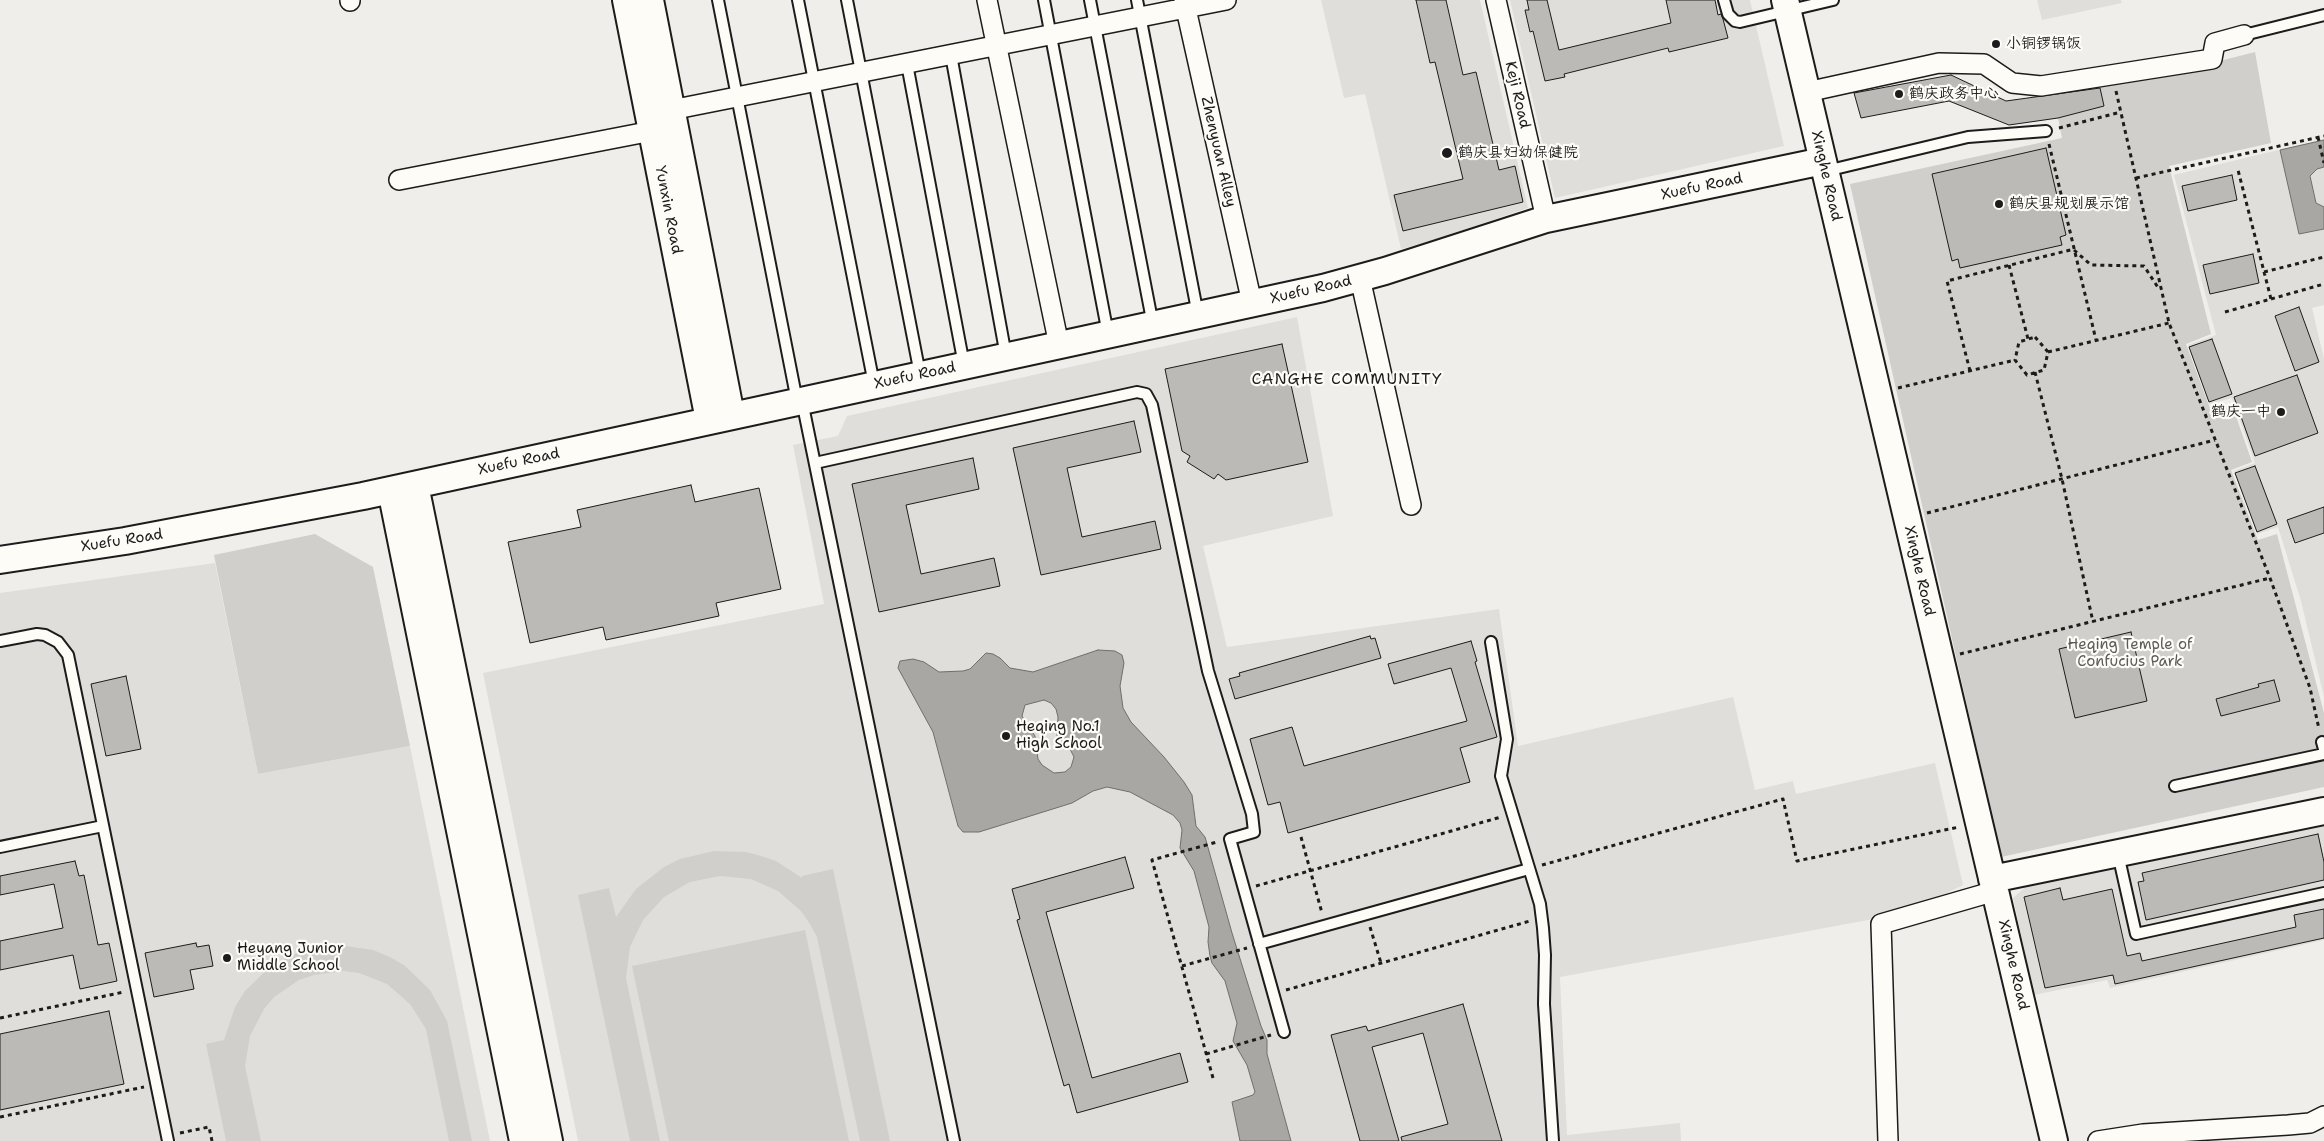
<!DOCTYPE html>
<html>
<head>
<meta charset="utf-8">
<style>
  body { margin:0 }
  canvas { display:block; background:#f0eeea }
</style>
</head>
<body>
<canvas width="2324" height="1141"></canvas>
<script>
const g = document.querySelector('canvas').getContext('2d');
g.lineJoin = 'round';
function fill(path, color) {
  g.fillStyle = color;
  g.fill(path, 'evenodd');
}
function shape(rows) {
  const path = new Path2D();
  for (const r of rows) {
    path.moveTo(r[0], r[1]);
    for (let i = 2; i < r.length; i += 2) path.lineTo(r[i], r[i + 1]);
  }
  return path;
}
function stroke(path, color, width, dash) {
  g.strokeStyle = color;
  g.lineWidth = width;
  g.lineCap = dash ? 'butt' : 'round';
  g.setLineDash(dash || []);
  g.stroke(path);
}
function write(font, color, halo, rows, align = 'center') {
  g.font = font + ' "Shantell Sans","LXGW WenKai TC",sans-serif';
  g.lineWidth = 4.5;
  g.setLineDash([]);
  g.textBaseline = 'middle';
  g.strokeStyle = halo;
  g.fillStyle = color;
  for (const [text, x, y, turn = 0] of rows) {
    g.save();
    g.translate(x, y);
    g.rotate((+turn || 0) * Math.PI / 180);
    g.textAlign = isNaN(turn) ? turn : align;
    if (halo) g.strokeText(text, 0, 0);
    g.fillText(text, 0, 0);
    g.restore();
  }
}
fill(shape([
  [1321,0,1480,0,1528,208,1425,243,1401,249,1365,94,1344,98],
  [1510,0,1750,0,1784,146,1555,198],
  [2037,0,2121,0,2122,3,2042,20],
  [2324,139,2324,305,2312,308,2324,359,2324,697,2301,601,2278,527,2257,534,2234,471,2255,463,2232,398,2209,404,2188,345,2216,335,2174,175],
  [1297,317,1333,516,1203,546,1227,647,1499,609,1518,746,1733,697,1755,790,1793,781,1796,794,1935,763,1963,885,1906,913,1560,977,1567,1135,1680,1123,1681,1141,578,1141,483,673,824,604,793,445,838,436,847,416],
  [215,563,258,774,410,746,490,1141,0,1141,0,593],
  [2324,825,2324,940,2110,988,2107,980,2034,995,2013,898,2031,882]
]), '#e0deda');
fill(shape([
  [2255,52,2271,143,2169,166,2211,334,2186,344,2211,411,2232,405,2252,462,2231,470,2258,540,2277,534,2324,713,2324,787,2001,857,1850,184,2062,138,2053,93,2196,67],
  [315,534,373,567,410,746,258,774,214,555],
  [714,851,746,852,761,856,776,861,802,878,802,876,833,869,890,1141,860,1141,817,937,810,924,801,911,778,891,751,879,720,876,690,882,664,897,643,920,630,947,626,978,660,1141,630,1141,578,895,609,888,616,917,636,889,664,867,680,859],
  [805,930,849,1141,669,1141,632,966],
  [339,945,373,950,390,957,405,966,430,990,447,1021,472,1141,449,1141,426,1029,410,1004,387,984,359,973,344,971,314,975,299,980,274,997,264,1009,250,1036,245,1066,261,1141,226,1141,206,1044,224,1040,235,1007,245,991,271,966,303,950]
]), '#d0cfcc');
const water = shape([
  [2324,140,2324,167,2317,169,2310,176,2316,203,2324,207,2324,229,2299,234,2280,150,2324,140],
  [1098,650,1115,651,1122,655,1124,663,1120,686,1123,708,1131,722,1164,757,1184,782,1192,795,1196,826,1205,837,1232,933,1261,1026,1267,1040,1267,1054,1291,1141,1240,1141,1232,1102,1253,1095,1255,1092,1247,1065,1233,1041,1237,1023,1225,981,1212,963,1210,956,1208,942,1209,927,1194,871,1180,848,1182,830,1180,823,1173,815,1130,792,1107,787,1093,791,1072,803,979,832,963,832,958,826,933,732,898,668,900,661,913,659,924,662,939,672,963,671,970,669,986,653,993,654,1000,658,1010,668,1033,672,1098,650],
  [1044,700,1051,703,1056,709,1058,717,1057,737,1069,747,1074,757,1071,767,1065,772,1054,773,1042,765,1038,759,1035,736,1022,716,1025,705,1044,700]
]);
fill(water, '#a8a7a3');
stroke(water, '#706f6d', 1);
const building = shape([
  [1416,0,1446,0,1463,75,1476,72,1499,170,1515,166,1523,202,1403,231,1394,195,1463,179,1435,62,1430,63,1416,0],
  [1527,0,1547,0,1559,50,1671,23,1666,0,1715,0,1718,15,1721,14,1723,19,1728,38,1669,52,1668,48,1564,74,1565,77,1545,81,1533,31,1530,32,1525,10,1529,10,1527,0],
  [1951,75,2006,101,2100,88,2104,106,2058,118,2009,125,1949,101,1861,118,1854,93,1951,75],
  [2046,148,2066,235,2060,237,2062,245,1960,268,1958,259,1952,261,1932,174,2046,148],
  [2232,175,2237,200,2188,211,2182,186,2232,175],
  [2253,254,2259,283,2210,294,2203,265,2253,254],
  [2299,307,2319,362,2295,371,2275,316,2299,307],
  [2212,339,2232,394,2209,402,2189,347,2212,339],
  [1282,344,1308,462,1226,480,1218,474,1214,479,1187,462,1190,456,1182,451,1165,369,1282,344],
  [2297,375,2318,433,2255,456,2234,397,2297,375],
  [1134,421,1141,452,1067,468,1082,537,1155,521,1161,549,1041,575,1013,448,1134,421],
  [973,458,979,489,906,505,921,574,994,558,1000,586,879,612,852,484,973,458],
  [2255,466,2277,524,2257,532,2235,473,2255,466],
  [691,485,695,502,759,488,781,589,716,603,719,616,606,640,603,627,530,643,508,542,581,527,577,510,691,485],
  [2324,507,2324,533,2295,543,2287,520,2324,507],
  [2131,632,2147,701,2075,718,2059,649,2131,632],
  [1370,636,1371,639,1375,638,1381,658,1235,699,1229,679,1240,676,1239,673,1370,636],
  [1471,641,1477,661,1475,662,1497,737,1460,748,1470,782,1288,833,1280,802,1268,805,1250,739,1292,727,1304,766,1467,721,1451,668,1394,684,1388,664,1471,641],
  [126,676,141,749,106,756,91,684,126,676],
  [2274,680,2280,701,2221,716,2216,699,2259,687,2258,684,2274,680],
  [2318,834,2324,862,2324,880,2146,920,2138,882,2144,881,2142,873,2318,834],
  [1125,857,1134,888,1046,912,1092,1078,1180,1053,1188,1082,1077,1113,1069,1084,1064,1086,1017,920,1020,919,1012,889,1125,857],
  [75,861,79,876,84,875,98,945,109,943,117,981,80,989,73,955,0,970,0,941,63,928,54,884,0,895,0,876,75,861],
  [2060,888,2063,900,2112,889,2127,956,2140,953,2142,961,2296,927,2294,915,2324,909,2324,938,2115,984,2113,975,2045,988,2024,897,2060,888],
  [196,943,197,947,209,945,213,966,190,970,194,989,154,997,145,953,196,943],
  [1463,1004,1502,1141,1402,1141,1401,1137,1448,1124,1423,1033,1372,1047,1399,1141,1360,1141,1331,1035,1366,1026,1368,1031,1463,1004],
  [109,1011,124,1084,0,1110,0,1034,109,1011]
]);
fill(building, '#bbbab6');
stroke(building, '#1c1c1c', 1);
const lane = shape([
  [718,0,797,401],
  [798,0,874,384],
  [847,0,920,374],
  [1044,0,1108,334],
  [1090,0,1153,325],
  [1137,0,1198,315],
  [1724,0,1728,14,1735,21,1740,22,1833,0],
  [2244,35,2324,15],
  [951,55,1006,356],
  [907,64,964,365],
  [1826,171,1968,137,2046,131],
  [802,401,954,1141],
  [815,463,1137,392,1146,394,1152,405,1208,671,1252,814,1254,832,1230,839,1284,1032],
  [0,641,37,634,45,635,58,642,68,655,168,1141],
  [1491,642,1507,739,1501,776,1540,904,1543,928,1545,955,1544,1004,1553,1141],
  [2322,742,2324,749],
  [2175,786,2324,754],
  [0,847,103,826],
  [2118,854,2136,934,2324,893],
  [1259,944,1529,869]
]);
const street = shape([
  [350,0,350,1],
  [987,0,1059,345],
  [1184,0,1252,303],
  [1496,0,1546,219],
  [1807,92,1939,63,1984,64,2012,83,2041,86,2212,59,2215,43,2244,35],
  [671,110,1226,0],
  [399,180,652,131],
  [1360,278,1411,505],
  [1888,1141,1881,924,1995,891],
  [2098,1141,2143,1134,2288,1125,2310,1123,2324,1116]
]);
const secondary = shape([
  [626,0,709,420],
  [650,0,731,415],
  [1785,0,2054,1141],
  [415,485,549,1141],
  [391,490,523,1141],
  [0,560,125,541,363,496,1323,288,1385,271,1546,219,1823,161],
  [1992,879,2324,811]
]);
stroke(lane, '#1c1c1c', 14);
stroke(street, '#1c1c1c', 22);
stroke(secondary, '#1c1c1c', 30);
stroke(shape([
  [2116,91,2169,323,2270,578,2310,688,2319,729],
  [2059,128,2121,112],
  [2318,137,2324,163],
  [2049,144,2096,340],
  [2136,178,2324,136],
  [2074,250,2091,265,2144,266,2159,289],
  [2009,265,2028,339],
  [2264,272,2324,257],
  [2271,299,2324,284],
  [2225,312,2271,299,2238,170],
  [2035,337,2048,352,2044,370,2027,375,2015,360,2019,342,2035,337],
  [2048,352,2169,323],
  [1970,371,1947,281,2074,249],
  [2035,372,2062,479,2093,622],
  [1898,388,2015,360],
  [1927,513,2215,440],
  [1960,654,2270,578],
  [1301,837,1322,913],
  [1542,865,1783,799,1797,861,1959,827],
  [1256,886,1501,817],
  [1370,927,1381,963],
  [1182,966,1247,948],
  [1286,990,1530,921],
  [0,1018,124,992],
  [1206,1054,1271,1035],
  [1213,1078,1152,860,1217,842],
  [0,1117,144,1087],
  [180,1133,209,1127,212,1141]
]), '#1c1c1c', 3, [4, 4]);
stroke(lane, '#fdfcf7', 10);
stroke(street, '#fdfcf7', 19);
stroke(secondary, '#fdfcf7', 26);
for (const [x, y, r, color] of [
  [1996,44,5,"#1c1c1c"],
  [1899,94,5,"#1c1c1c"],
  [1447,153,6,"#1c1c1c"],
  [1999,204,5,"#1c1c1c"],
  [2281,412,5,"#1c1c1c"],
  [1006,736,5,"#1c1c1c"],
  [227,958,5,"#1c1c1c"]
]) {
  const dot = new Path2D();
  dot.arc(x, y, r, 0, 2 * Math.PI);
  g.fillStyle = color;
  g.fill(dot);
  stroke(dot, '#fdfcf7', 2);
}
write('15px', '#1c1c1c', '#fdfcf7', [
  ["小铜锣锅饭",2006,44],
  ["鹤庆政务中心",1909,94],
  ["鹤庆县妇幼保健院",1458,153],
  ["鹤庆县规划展示馆",2009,204],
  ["鹤庆一中",2271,412,"right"],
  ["Heqing No.1",1016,727],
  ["High School",1016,744],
  ["Heyang Junior",237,949],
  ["Middle School",237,966]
], 'left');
write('15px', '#1c1c1c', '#fdfcf7', [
  ["Keji Road",1517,95,77],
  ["Zhenyuan Alley",1218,152,77],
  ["Xinghe Road",1826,176,77],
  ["Xuefu Road",1702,187,-12],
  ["Yunxin Road",668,210,79],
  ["Xuefu Road",1311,290,-13],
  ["Xuefu Road",915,376,-12],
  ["Xuefu Road",519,462,-12],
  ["Xuefu Road",122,541,-9],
  ["Xinghe Road",1919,571,77],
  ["Xinghe Road",2013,965,77]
]);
write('15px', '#5b5b5a', '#fdfcf7', [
  ["Heqing Temple of",2130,645],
  ["Confucius Park",2130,662]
]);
g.letterSpacing = '1px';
write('16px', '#1c1c1c', '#fdfcf7', [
  ["CANGHE COMMUNITY",1347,380]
]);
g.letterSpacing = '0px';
</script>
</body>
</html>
